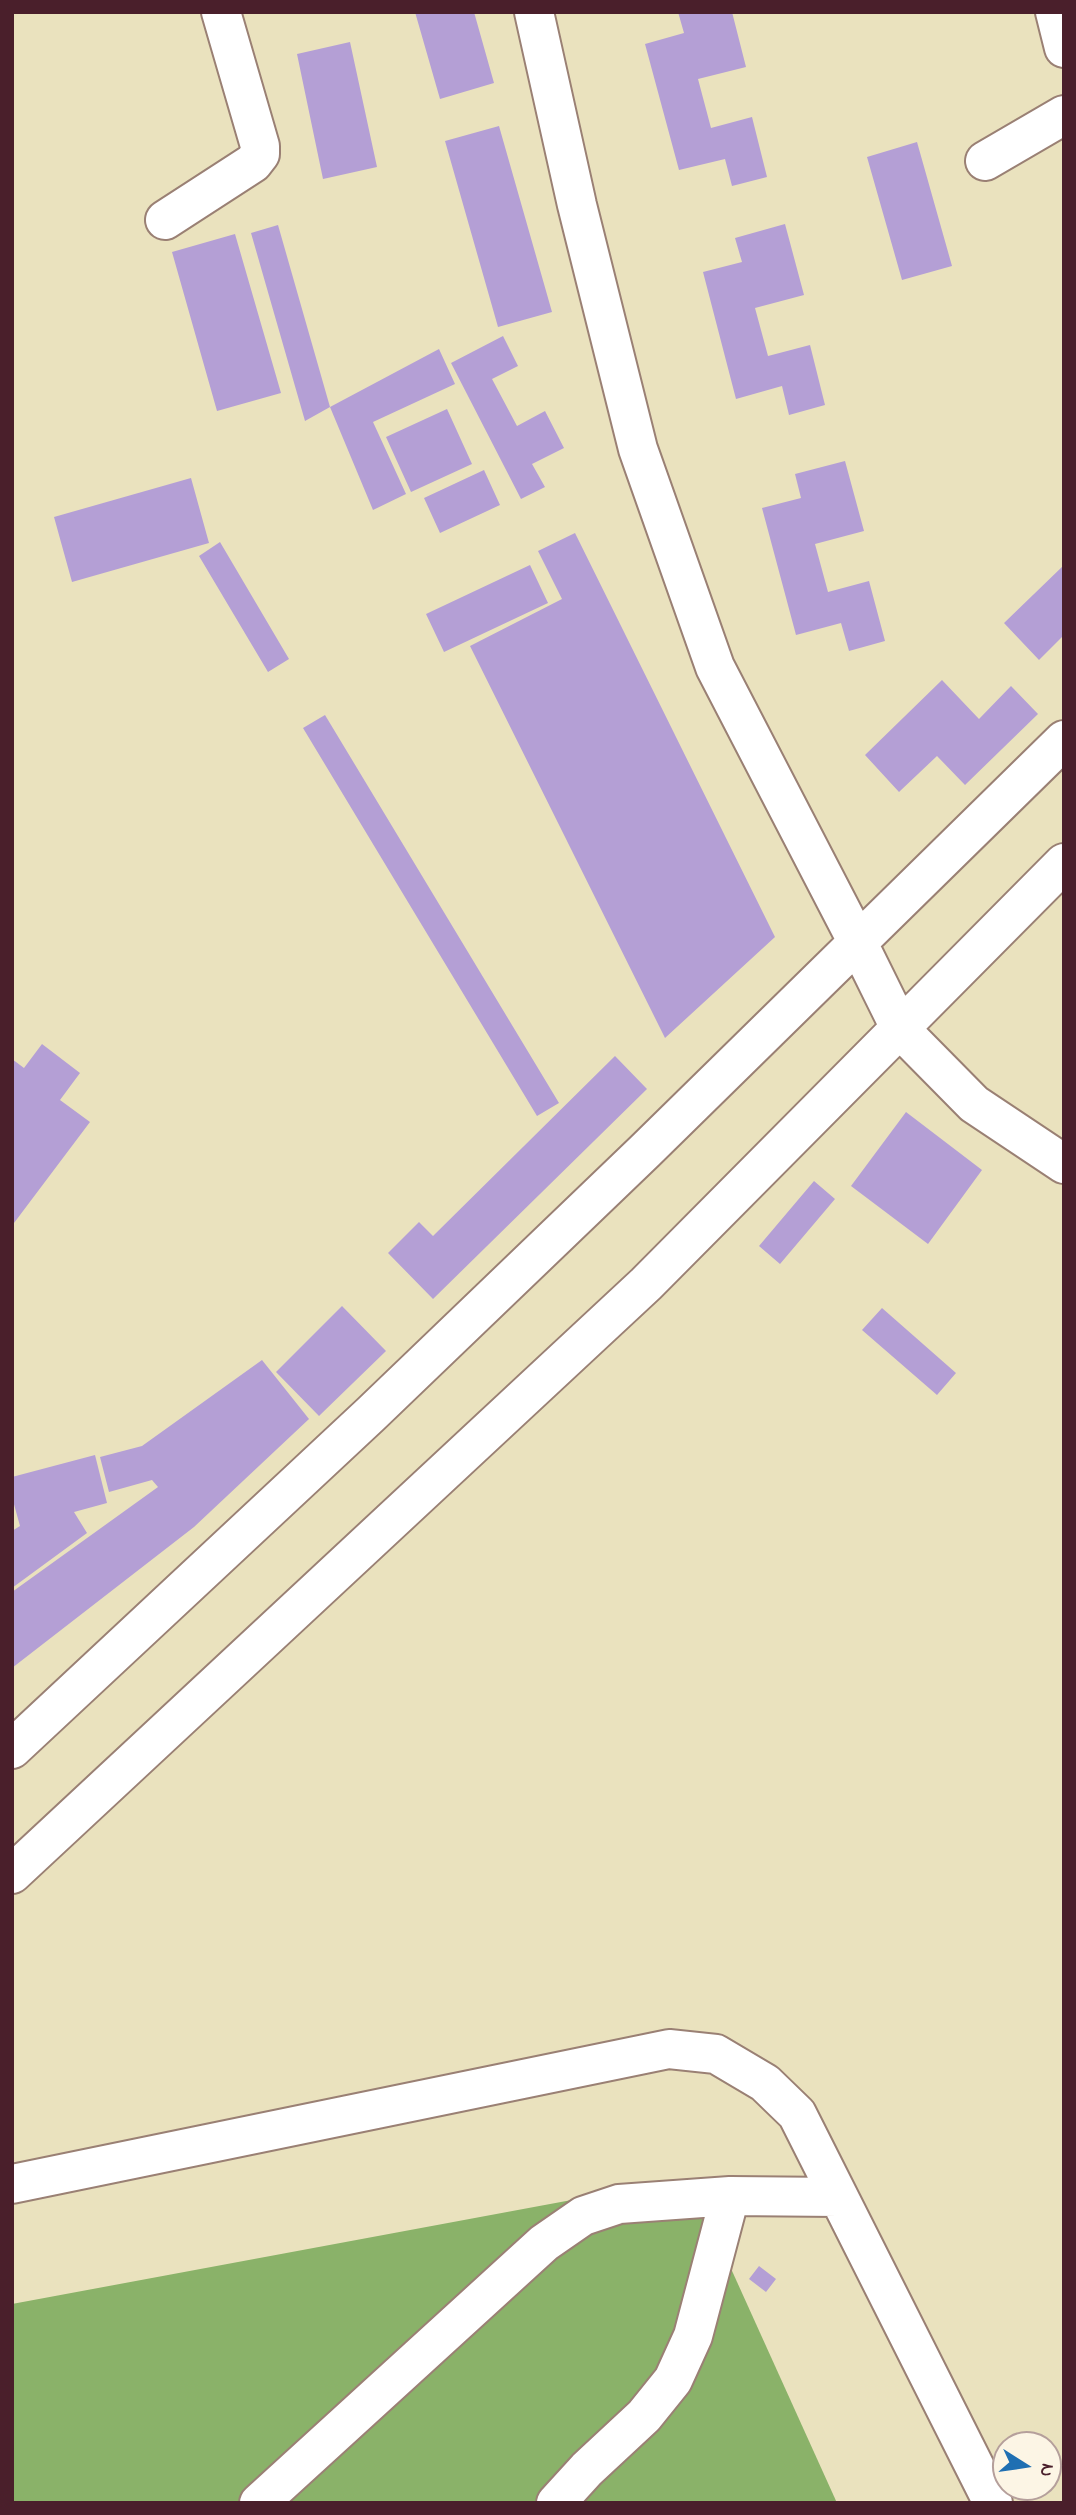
<!DOCTYPE html>
<html>
<head>
<meta charset="utf-8">
<style>
  body { margin:0 }
  #map { position:relative; width:1076px; height:2515px; overflow:hidden; background:#eae2be; font-family:"Indie Flower",sans-serif }
  canvas { display:block }
  .frame { position:absolute; inset:0; border:14px solid #4a1f2b; pointer-events:none }
  .north { position:absolute; left:992px; top:2431px; width:70px; height:70px; box-sizing:border-box; background:#fcf5e5; border:2px solid #b59f9b; border-radius:50%; rotate:102deg; font-size:19px; font-weight:700; line-height:28px; text-align:center; color:#4a1f2b }
  .north::after { content:''; display:block; margin:auto; width:24px; height:32px; background:#1f6fb2; clip-path:polygon(50% 0,100% 100%,50% 72%,0 100%) }
</style>
</head>
<body>
<div id="map">
<canvas width="1076" height="2515"></canvas>
<div class="frame"></div>
<div class="north">N</div>
</div>
<script>
const g = document.querySelector('canvas').getContext('2d');
g.lineJoin = 'round';
function fill(path, color) {
  g.fillStyle = color;
  g.fill(path, 'evenodd');
}
function shape(rows) {
  const path = new Path2D();
  for (const r of rows) {
    path.moveTo(r[0], r[1]);
    for (let i = 2; i < r.length; i += 2) path.lineTo(r[i], r[i + 1]);
  }
  return path;
}
function stroke(path, color, width, dash) {
  g.strokeStyle = color;
  g.lineWidth = width;
  g.lineCap = dash ? 'butt' : 'round';
  g.setLineDash(dash || []);
  g.stroke(path);
}
fill(shape([
  [690,2178,837,2503,12,2503,12,2304]
]), '#8ab269');
fill(shape([
  [415,12,474,12,494,83,440,99],
  [678,12,732,12,746,67,698,79,711,128,752,117,767,177,732,186,725,159,679,170,645,44,684,33],
  [350,42,377,167,323,179,297,54],
  [499,126,552,312,498,327,445,141],
  [917,142,952,266,902,280,867,157],
  [785,224,804,295,755,308,768,356,810,345,825,405,789,415,782,386,736,399,703,272,742,262,735,238],
  [278,225,330,407,305,421,251,233],
  [235,234,281,393,217,411,172,252],
  [503,336,518,366,492,379,517,426,545,411,564,448,532,464,545,487,521,499,451,363],
  [439,349,455,384,373,422,406,494,373,510,330,407],
  [447,409,472,464,411,492,386,437],
  [845,461,864,531,815,544,828,592,869,581,885,641,849,651,841,623,796,635,762,508,801,498,795,474],
  [484,470,500,505,440,533,424,498],
  [191,478,209,543,72,582,54,517],
  [575,533,775,937,665,1038,470,646,562,599,538,551],
  [220,542,289,659,268,672,199,556],
  [530,565,548,603,444,652,426,614],
  [1064,565,1064,635,1039,660,1004,623],
  [942,680,979,719,1011,686,1038,714,965,785,937,756,899,792,865,755],
  [325,715,559,1103,537,1116,303,728],
  [42,1044,80,1073,60,1100,90,1122,14,1223,12,1221,12,1059,24,1068],
  [615,1056,647,1089,433,1299,388,1253,419,1222,433,1236],
  [906,1112,982,1170,928,1244,851,1186],
  [814,1181,835,1199,780,1264,759,1246],
  [342,1306,386,1351,319,1416,276,1372],
  [882,1308,956,1373,937,1395,862,1330],
  [262,1360,309,1419,194,1527,12,1668,12,1592,158,1487,152,1480,109,1492,100,1457,142,1446],
  [95,1455,107,1503,74,1512,87,1533,12,1588,12,1531,20,1526,12,1497,12,1477],
  [759,2266,776,2279,766,2292,749,2279]
]), '#b49fd5');
const minor = shape([
  [534,12,577,205,638,449,715,667,858,943,901,1030,974,1104,1064,1164],
  [1055,12,1064,48],
  [985,161,1064,115],
  [165,220,253,163,260,154,260,146,221,12],
  [12,1749,371,1414,645,1151,1064,740],
  [12,1874,646,1284,1064,863],
  [12,2184,669,2049,716,2054,765,2083,797,2114,993,2503],
  [259,2503,544,2243,583,2216,619,2204,730,2196,838,2197],
  [556,2503,587,2469,644,2416,673,2380,693,2336,730,2196]
]);
stroke(minor, '#9a8074', 42);
stroke(minor, '#fff', 38);
</script>
</body>
</html>
